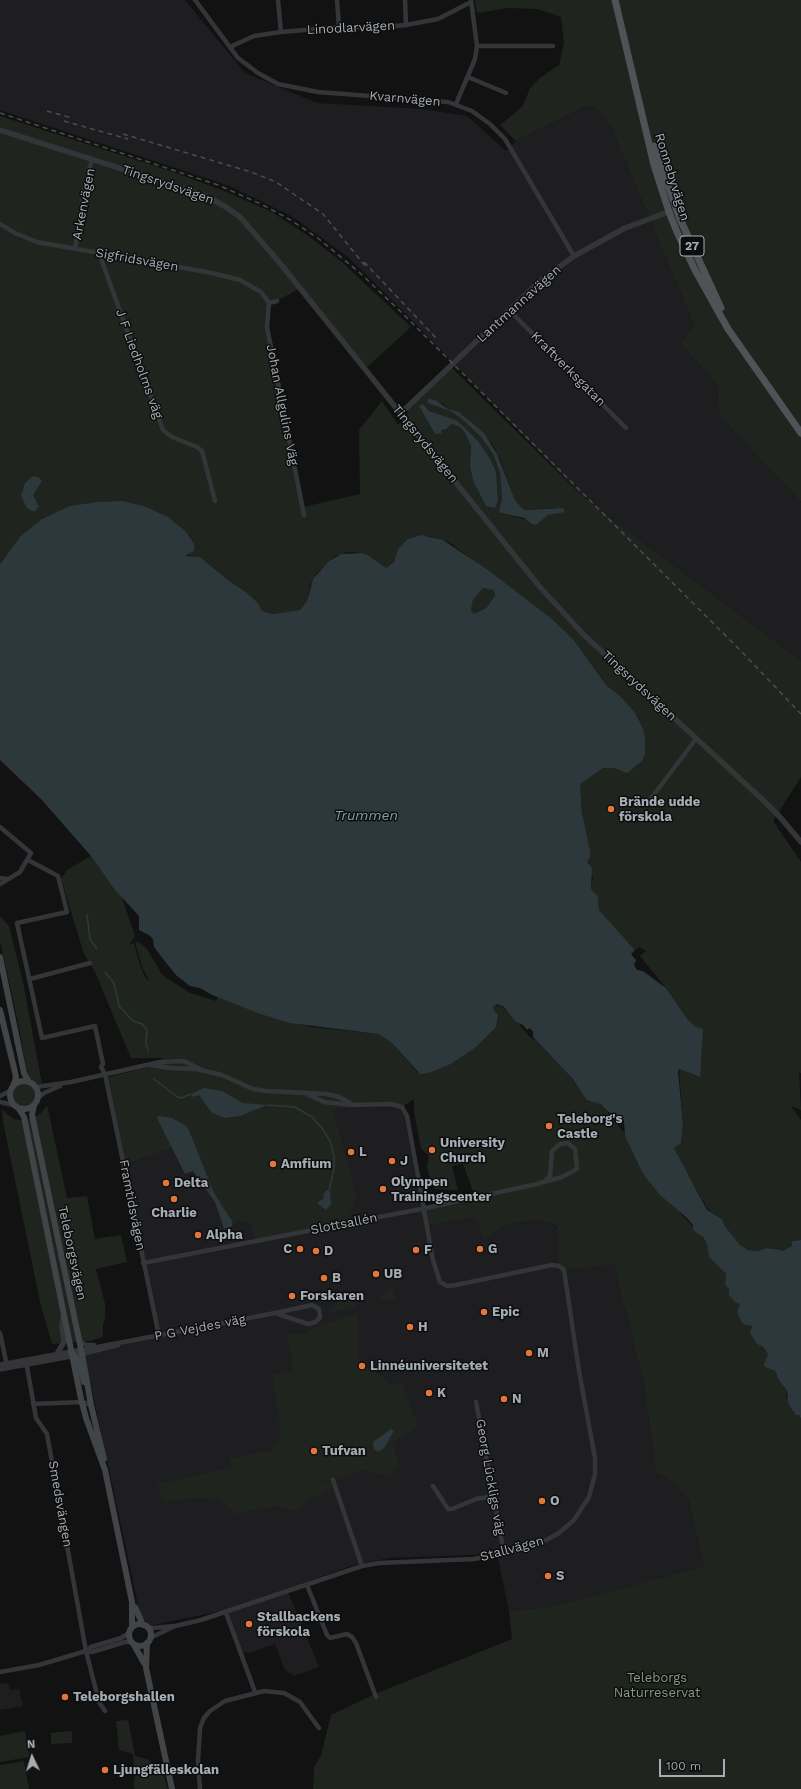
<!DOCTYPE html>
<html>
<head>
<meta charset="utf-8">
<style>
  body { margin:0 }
  #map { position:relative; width:801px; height:1789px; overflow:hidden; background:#121213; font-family:"Work Sans",sans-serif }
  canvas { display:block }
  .north { position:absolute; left:12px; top:1737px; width:40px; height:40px; -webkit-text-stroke:3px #0d0d0e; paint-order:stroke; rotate:356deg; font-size:11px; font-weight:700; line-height:16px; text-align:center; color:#a4adb3 }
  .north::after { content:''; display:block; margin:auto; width:14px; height:18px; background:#a4adb3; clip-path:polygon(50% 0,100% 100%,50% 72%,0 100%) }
  .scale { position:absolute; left:659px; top:1759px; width:66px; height:18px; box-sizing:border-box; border:2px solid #a4adb3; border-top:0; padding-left:5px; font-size:12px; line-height:14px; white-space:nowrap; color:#a4adb3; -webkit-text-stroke:3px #0d0d0e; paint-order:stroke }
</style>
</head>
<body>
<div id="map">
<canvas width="801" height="1789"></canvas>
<div class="north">N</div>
<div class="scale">100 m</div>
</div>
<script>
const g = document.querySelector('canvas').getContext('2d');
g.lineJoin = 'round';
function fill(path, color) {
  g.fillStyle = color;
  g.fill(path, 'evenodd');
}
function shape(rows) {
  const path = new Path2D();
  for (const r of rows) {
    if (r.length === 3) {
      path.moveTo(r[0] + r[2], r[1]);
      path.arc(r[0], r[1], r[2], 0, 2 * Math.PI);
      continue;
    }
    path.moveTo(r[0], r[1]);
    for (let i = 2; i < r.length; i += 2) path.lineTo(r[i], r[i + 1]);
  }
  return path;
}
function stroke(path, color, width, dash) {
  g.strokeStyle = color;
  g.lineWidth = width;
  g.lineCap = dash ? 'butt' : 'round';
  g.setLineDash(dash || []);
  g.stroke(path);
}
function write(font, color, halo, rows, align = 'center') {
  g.font = font + ' "Work Sans",sans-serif';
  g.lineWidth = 3;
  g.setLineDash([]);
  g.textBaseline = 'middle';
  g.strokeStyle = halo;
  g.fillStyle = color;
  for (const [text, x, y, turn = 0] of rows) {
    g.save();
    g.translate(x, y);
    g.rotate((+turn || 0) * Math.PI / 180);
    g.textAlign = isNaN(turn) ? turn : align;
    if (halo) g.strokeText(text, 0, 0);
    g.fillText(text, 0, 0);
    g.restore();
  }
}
fill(shape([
  [0,0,185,0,245,73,317,103,422,109,467,116,506,151,516,141,589,105,596,107,612,129,694,325,680,343,717,384,719,415,801,502,801,661,583,497,401,309,348,257,293,217,230,186,0,110],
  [402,1107,405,1116,420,1207,474,1217,478,1219,482,1238,489,1236,507,1225,529,1221,548,1222,556,1226,559,1243,615,1264,622,1303,627,1313,635,1352,643,1378,656,1473,674,1482,689,1501,704,1567,547,1607,509,1611,497,1554,389,1558,354,1565,230,1609,153,1625,148,1624,141,1616,138,1605,91,1385,82,1354,159,1336,124,1165,172,1148,185,1174,193,1171,215,1202,224,1229,243,1221,251,1225,254,1242,357,1196,333,1108],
  [288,1592,319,1667,294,1676,285,1670,275,1644,249,1653,240,1651,226,1613],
  [8,1683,10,1690,19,1689,23,1706,0,1710,0,1684]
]), '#1e1e20');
fill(shape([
  [475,0,801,0,801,502,719,415,717,384,680,343,694,325,612,129,596,107,589,105,516,141,500,125,523,106,530,88,541,77,559,65,564,43,561,17,538,9,507,8,477,13],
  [0,116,170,171,222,190,272,212,311,238,343,263,411,327,365,369,300,288,277,301,269,303,267,327,303,507,360,494,359,430,382,401,398,425,407,418,408,409,451,367,583,497,801,661,801,777,773,821,801,862,801,1073,799,1073,801,1110,791,1106,801,1120,801,1240,792,1241,792,1246,783,1252,775,1249,766,1248,757,1251,748,1250,740,1245,724,1225,722,1219,708,1210,675,1151,674,1148,681,1143,683,1124,679,1069,699,1077,696,1027,688,1020,666,988,640,956,646,951,639,947,635,950,599,910,598,896,591,889,593,877,587,862,580,789,580,784,583,781,603,768,613,768,620,771,639,721,620,696,606,685,573,639,552,619,449,542,428,536,414,537,398,549,394,562,386,568,368,555,362,553,348,552,335,556,317,573,310,585,307,601,300,610,273,614,262,611,258,603,246,592,229,581,200,557,185,555,194,551,6,555,0,564],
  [430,403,443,404,448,409,462,414,493,445,501,462,515,500,522,508,526,510,555,508,542,520,527,520,501,513,499,511,502,498,500,473,493,454,480,436,462,419,450,411],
  [423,404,429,411,456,420,478,441,488,455,496,471,498,500,484,502,473,481,470,466,471,446,465,433,460,427,451,424,435,434,419,406],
  [483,588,489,588,493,590,495,593,495,596,486,608,474,614,471,610,473,600],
  [91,856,122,898,135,936,129,945,134,943,140,965,145,977,150,982,142,967,135,942,139,942,147,949,161,973,168,979,190,993,216,1001,218,997,260,1014,312,1027,378,1034,392,1043,418,1073,429,1073,451,1064,475,1048,498,1014,495,1012,493,1007,500,1005,510,1013,529,1036,536,1041,566,1071,582,1090,586,1098,601,1104,625,1134,643,1174,700,1234,707,1244,709,1257,726,1274,725,1281,729,1289,729,1295,740,1304,737,1312,742,1323,745,1325,754,1326,751,1335,757,1344,763,1347,768,1354,765,1367,775,1371,780,1382,787,1390,786,1397,801,1419,801,1789,313,1789,314,1767,321,1756,331,1715,375,1694,512,1639,509,1611,547,1607,704,1567,689,1501,674,1482,656,1473,643,1378,635,1352,627,1313,622,1303,615,1264,564,1270,559,1266,557,1226,548,1222,529,1221,507,1225,489,1236,482,1238,478,1219,474,1220,474,1217,424,1226,420,1209,475,1197,463,1164,452,1166,458,1190,434,1189,427,1168,429,1155,421,1149,414,1112,414,1099,402,1107,333,1108,357,1196,347,1224,254,1242,251,1225,243,1221,224,1229,215,1202,193,1171,185,1174,172,1148,124,1165,108,1077,149,1067,164,1058,131,1058,95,972,84,954,61,879,67,870],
  [0,916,9,926,23,982,42,1084,35,1083,30,1078,26,1067,19,1027,0,941],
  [24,1095,12],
  [47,1105,67,1198,87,1196,95,1239,121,1235,127,1262,96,1269,105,1304,105,1318,103,1325,103,1337,90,1341,52,1344,41,1306,3,1122,2,1110,14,1119,21,1120,35,1117,41,1113],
  [394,1288,395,1299,382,1301,379,1300,387,1289],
  [354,1297,357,1307,330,1313,339,1300],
  [358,1313,358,1363,380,1375,390,1385,403,1384,418,1426,392,1443,399,1465,388,1477,365,1469,333,1480,320,1480,335,1484,336,1487,309,1500,295,1511,276,1506,237,1514,221,1501,208,1498,192,1498,164,1502,157,1484,232,1468,229,1459,274,1450,279,1441,281,1432,272,1375,294,1371,287,1334,303,1334,316,1327],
  [128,1720,135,1756,147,1759,164,1776,168,1789,135,1789,133,1784,135,1779,133,1754,119,1750,116,1721],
  [25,1731,29,1757,0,1762,0,1736],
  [72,1731,72,1743,51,1744,51,1733],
  [24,1761,29,1789,0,1789,0,1765]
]), '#1f251e');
fill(shape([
  [428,399,435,400,448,409,459,412,484,433,497,454,515,500,522,508,526,510,563,508,565,512,548,515,536,525,532,524,524,518,501,513,499,511,502,498,500,473,493,454,480,436,462,419,450,411,428,403],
  [423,404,429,411,456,420,462,425,478,441,488,455,496,471,498,500,495,508,486,506,473,481,470,466,471,446,465,433,460,427,451,424,446,429,441,430,442,433,435,434,419,406],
  [33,476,38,477,42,481,33,495,39,507,35,511,32,511,27,508,21,496,25,483],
  [123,501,146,507,168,517,186,532,194,544,194,551,186,555,186,556,200,557,229,581,246,592,258,603,262,611,273,614,300,610,307,601,313,579,329,561,341,554,362,553,368,555,386,568,394,562,398,549,408,539,421,535,443,540,488,570,552,619,573,639,606,685,620,696,635,713,643,729,645,738,645,754,642,761,627,773,613,768,603,768,580,784,582,813,590,851,590,857,587,862,592,868,591,889,598,896,599,910,635,950,631,954,636,960,634,965,637,970,643,971,666,988,688,1020,696,1027,703,1029,700,1077,679,1069,678,1071,683,1124,681,1143,674,1148,707,1210,722,1219,724,1225,740,1245,748,1250,757,1251,766,1248,775,1249,783,1251,792,1246,792,1241,801,1240,801,1419,799,1415,796,1415,788,1403,787,1390,780,1382,775,1371,765,1367,764,1365,768,1354,763,1347,757,1344,751,1335,750,1331,753,1326,745,1325,742,1323,737,1312,740,1304,735,1302,729,1295,729,1289,725,1284,726,1274,709,1257,707,1244,703,1237,693,1230,693,1225,688,1219,660,1195,643,1174,625,1136,624,1121,607,1111,601,1104,587,1100,573,1079,533,1037,533,1031,529,1028,527,1030,523,1025,516,1022,504,1007,498,1004,493,1007,495,1012,498,1014,496,1027,475,1048,451,1064,429,1073,420,1074,392,1043,378,1034,290,1023,260,1014,212,995,200,988,190,986,177,976,167,964,154,947,153,939,149,935,139,930,139,916,115,890,91,856,41,799,0,760,0,564,21,536,42,519,70,506,98,502],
  [483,588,493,590,495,593,495,596,486,608,474,614,471,610,473,600],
  [204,1088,222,1091,243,1103,267,1105,240,1116,225,1118,212,1113,199,1095,192,1097,191,1094],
  [160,1116,172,1118,183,1124,188,1128,214,1193,232,1221,232,1226,229,1228,224,1229,215,1202,193,1171,185,1174,158,1120,157,1117],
  [327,1190,330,1192,331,1204,326,1210,317,1203,324,1198,324,1193],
  [391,1429,394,1431,384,1448,378,1452,374,1449,373,1442]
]), '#2c383b');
stroke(shape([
  [87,914,90,939,97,949],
  [105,972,114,983,119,1006,133,1021,142,1024,147,1030,146,1043,148,1051],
  [154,1079,176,1096,181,1098,191,1094],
  [267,1105,295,1107,312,1117,322,1128,330,1141,334,1156,334,1169,329,1190]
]), '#2c383b', 1.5);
stroke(shape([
  [195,0,238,58,258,73,278,84,318,92,448,102,472,111,490,124,505,139,574,256],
  [278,0,281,32],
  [337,0,339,27],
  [405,0,406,25],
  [477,46,553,46],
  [230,47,254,36,281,32,339,27,373,28,406,25,438,19,471,2],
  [468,77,506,93],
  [456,104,475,59,477,46,471,0],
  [0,224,15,233,37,242,212,273,240,280,261,292,269,303],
  [75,249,84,191,92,159],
  [99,253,163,430,172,437,197,447,202,451,215,501],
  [277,301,269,303,267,327,304,515],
  [510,311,626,428],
  [646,805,696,739],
  [0,827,31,853,20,872,0,884],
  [28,860,58,876,67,912,17,923,42,1038,95,1026,103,1064,101,1067,105,1074,159,1336],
  [0,878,7,879],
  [30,979,90,963],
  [150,1065,172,1068,196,1069,222,1075,253,1089,266,1091,327,1094,339,1097,352,1104],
  [36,1087,71,1082,160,1062,184,1061,200,1069],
  [0,1096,10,1091],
  [38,1098,44,1093,60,1086],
  [0,1102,13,1105],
  [143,1263,426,1208,537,1184,544,1182,562,1177,577,1169,575,1149,568,1143,560,1144,552,1151,550,1176,544,1182],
  [0,1333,7,1366],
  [80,1341,86,1345,94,1345],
  [82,1350,275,1313,308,1324,316,1322,320,1317,319,1309,312,1305,275,1313],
  [82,1354,118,1345],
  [26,1361,36,1418,47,1434,86,1651,99,1702,105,1711],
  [476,1402,504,1553],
  [33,1404,82,1402,91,1405],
  [333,1480,362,1566],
  [433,1486,448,1509,452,1509,476,1499,494,1496],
  [307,1585,327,1635,330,1638,347,1634,352,1637,356,1643,376,1697],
  [226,1613,255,1692],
  [146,1626,153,1628,175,1626,201,1620,362,1566,379,1563,474,1559,523,1549,537,1545,559,1533,574,1520,589,1497,595,1474,595,1458,579,1371,564,1270,559,1266,552,1265,456,1285,447,1286,440,1282,433,1260,407,1116,402,1107,391,1104,350,1105,324,1102,307,1094],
  [150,1638,175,1626],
  [86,1651,92,1652,125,1642,132,1642],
  [0,1672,39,1665,86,1651,91,1647,121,1638,129,1633],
  [200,1789,198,1760,200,1728,204,1718,210,1711,225,1701,264,1691,284,1693,300,1702,319,1728]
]), '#333538', 4.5);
stroke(shape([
  [0,130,204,195,226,207,240,217,279,262,539,586,584,635,763,800,780,817,801,842],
  [401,413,539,282,574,256,625,228,671,211],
  [57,1354,64,1342,62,1327,63,1317],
  [0,1365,82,1350],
  [0,1369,82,1354]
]), '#333538', 5.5);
stroke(shape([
  [0,957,24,1073,29,1082],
  [0,1010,15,1072,16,1078,13,1086],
  [24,1095,14],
  [34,1105,32,1115,82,1354,91,1405,104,1459],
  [19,1109,24,1117,81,1399,86,1418,105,1470,132,1602,132,1627],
  [71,1352,79,1361,84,1382],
  [135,1607,143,1625],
  [140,1635,11],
  [147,1643,146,1668,172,1789],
  [134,1645,144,1663]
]), '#414548', 6);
stroke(shape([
  [615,0,654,165,669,212,677,232,695,270,728,329,801,433],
  [654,146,680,219,721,308]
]), '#4f5357', 7);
stroke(shape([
  [47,111,72,118],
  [0,113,218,185,261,204,289,219,319,239,360,273,400,311,742,652,801,714],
  [64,121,128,139],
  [123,134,251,172,276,182,323,214,366,267],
  [364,262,437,339]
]), '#4a4e51', 1.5, [5, 4]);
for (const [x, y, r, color] of [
  [611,809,4,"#e3763a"],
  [549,1126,4,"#e3763a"],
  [432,1150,4,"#e3763a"],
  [351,1152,4,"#e3763a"],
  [392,1161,4,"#e3763a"],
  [273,1164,4,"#e3763a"],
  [166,1183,4,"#e3763a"],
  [383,1189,4,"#e3763a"],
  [174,1199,4,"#e3763a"],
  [198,1235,4,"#e3763a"],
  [300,1249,4,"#e3763a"],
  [480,1249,4,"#e3763a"],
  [416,1250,4,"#e3763a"],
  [316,1251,4,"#e3763a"],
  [376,1274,4,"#e3763a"],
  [324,1278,4,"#e3763a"],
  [292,1296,4,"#e3763a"],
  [484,1312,4,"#e3763a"],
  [410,1327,4,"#e3763a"],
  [529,1353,4,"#e3763a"],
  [362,1366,4,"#e3763a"],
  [429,1393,4,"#e3763a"],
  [504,1399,4,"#e3763a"],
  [314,1451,4,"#e3763a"],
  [542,1501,4,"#e3763a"],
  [548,1576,4,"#e3763a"],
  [249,1624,4,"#e3763a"],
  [65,1697,4,"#e3763a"],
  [105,1770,4,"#e3763a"]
]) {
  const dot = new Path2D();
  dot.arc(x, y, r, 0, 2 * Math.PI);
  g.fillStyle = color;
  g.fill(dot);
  stroke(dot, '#0d0d0e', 1.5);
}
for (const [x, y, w] of [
  [692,246,24]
]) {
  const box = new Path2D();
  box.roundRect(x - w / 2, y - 10, w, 20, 3);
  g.fillStyle = '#0d0d0e';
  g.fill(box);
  stroke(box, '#a4adb3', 1);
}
write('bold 12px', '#a4adb3', null, [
  ["27",692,246]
]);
write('13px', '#a4adb3', '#0d0d0e', [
  ["Linodlarvägen",351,28,-3],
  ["Kvarnvägen",405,99,5],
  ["Ronnebyvägen",672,177,73],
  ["Tingsrydsvägen",168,185,19],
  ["Arkenvägen",84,204,-79],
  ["Sigfridsvägen",137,260,10],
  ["Lantmannavägen",519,304,-42],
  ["J F Liedholms väg",139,364,70],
  ["Kraftverksgatan",568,369,45],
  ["Johan Allgulins Väg",282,405,79],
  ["Tingsrydsvägen",425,444,51],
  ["Tingsrydsvägen",639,686,43],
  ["Framtidsvägen",132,1205,79],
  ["Slottsallén",344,1224,-11],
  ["Teleborgsvägen",72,1253,78],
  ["P G Vejdes väg",200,1328,-11],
  ["Georg Lückligs väg",490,1477,80],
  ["Smedsvängen",60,1504,80],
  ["Stallvägen",512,1549,-15]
]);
write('bold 13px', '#a4adb3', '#0d0d0e', [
  ["Brände udde",619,802],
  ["förskola",619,817],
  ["Teleborg's",557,1119],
  ["Castle",557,1134],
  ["University",440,1143],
  ["Church",440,1158],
  ["L",359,1152],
  ["J",400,1161],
  ["Amfium",281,1164],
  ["Olympen",391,1182],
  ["Trainingscenter",391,1197],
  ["Delta",174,1183],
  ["Charlie",174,1213,"center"],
  ["Alpha",206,1235],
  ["C",292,1249,"right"],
  ["G",488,1249],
  ["F",424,1250],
  ["D",324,1251],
  ["UB",384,1274],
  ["B",332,1278],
  ["Forskaren",300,1296],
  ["Epic",492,1312],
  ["H",418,1327],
  ["M",537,1353],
  ["Linnéuniversitetet",370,1366],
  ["K",437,1393],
  ["N",512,1399],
  ["Tufvan",322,1451],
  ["O",550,1501],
  ["S",556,1576],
  ["Stallbackens",257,1617],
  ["förskola",257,1632],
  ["Teleborgshallen",73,1697],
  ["Ljungfälleskolan",113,1770]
], 'left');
write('13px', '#849c7c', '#0d0d0e', [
  ["Teleborgs",657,1678],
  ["Naturreservat",657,1693]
]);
write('italic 14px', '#7da4ac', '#0d0d0e', [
  ["Trummen",366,816]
]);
</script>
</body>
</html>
